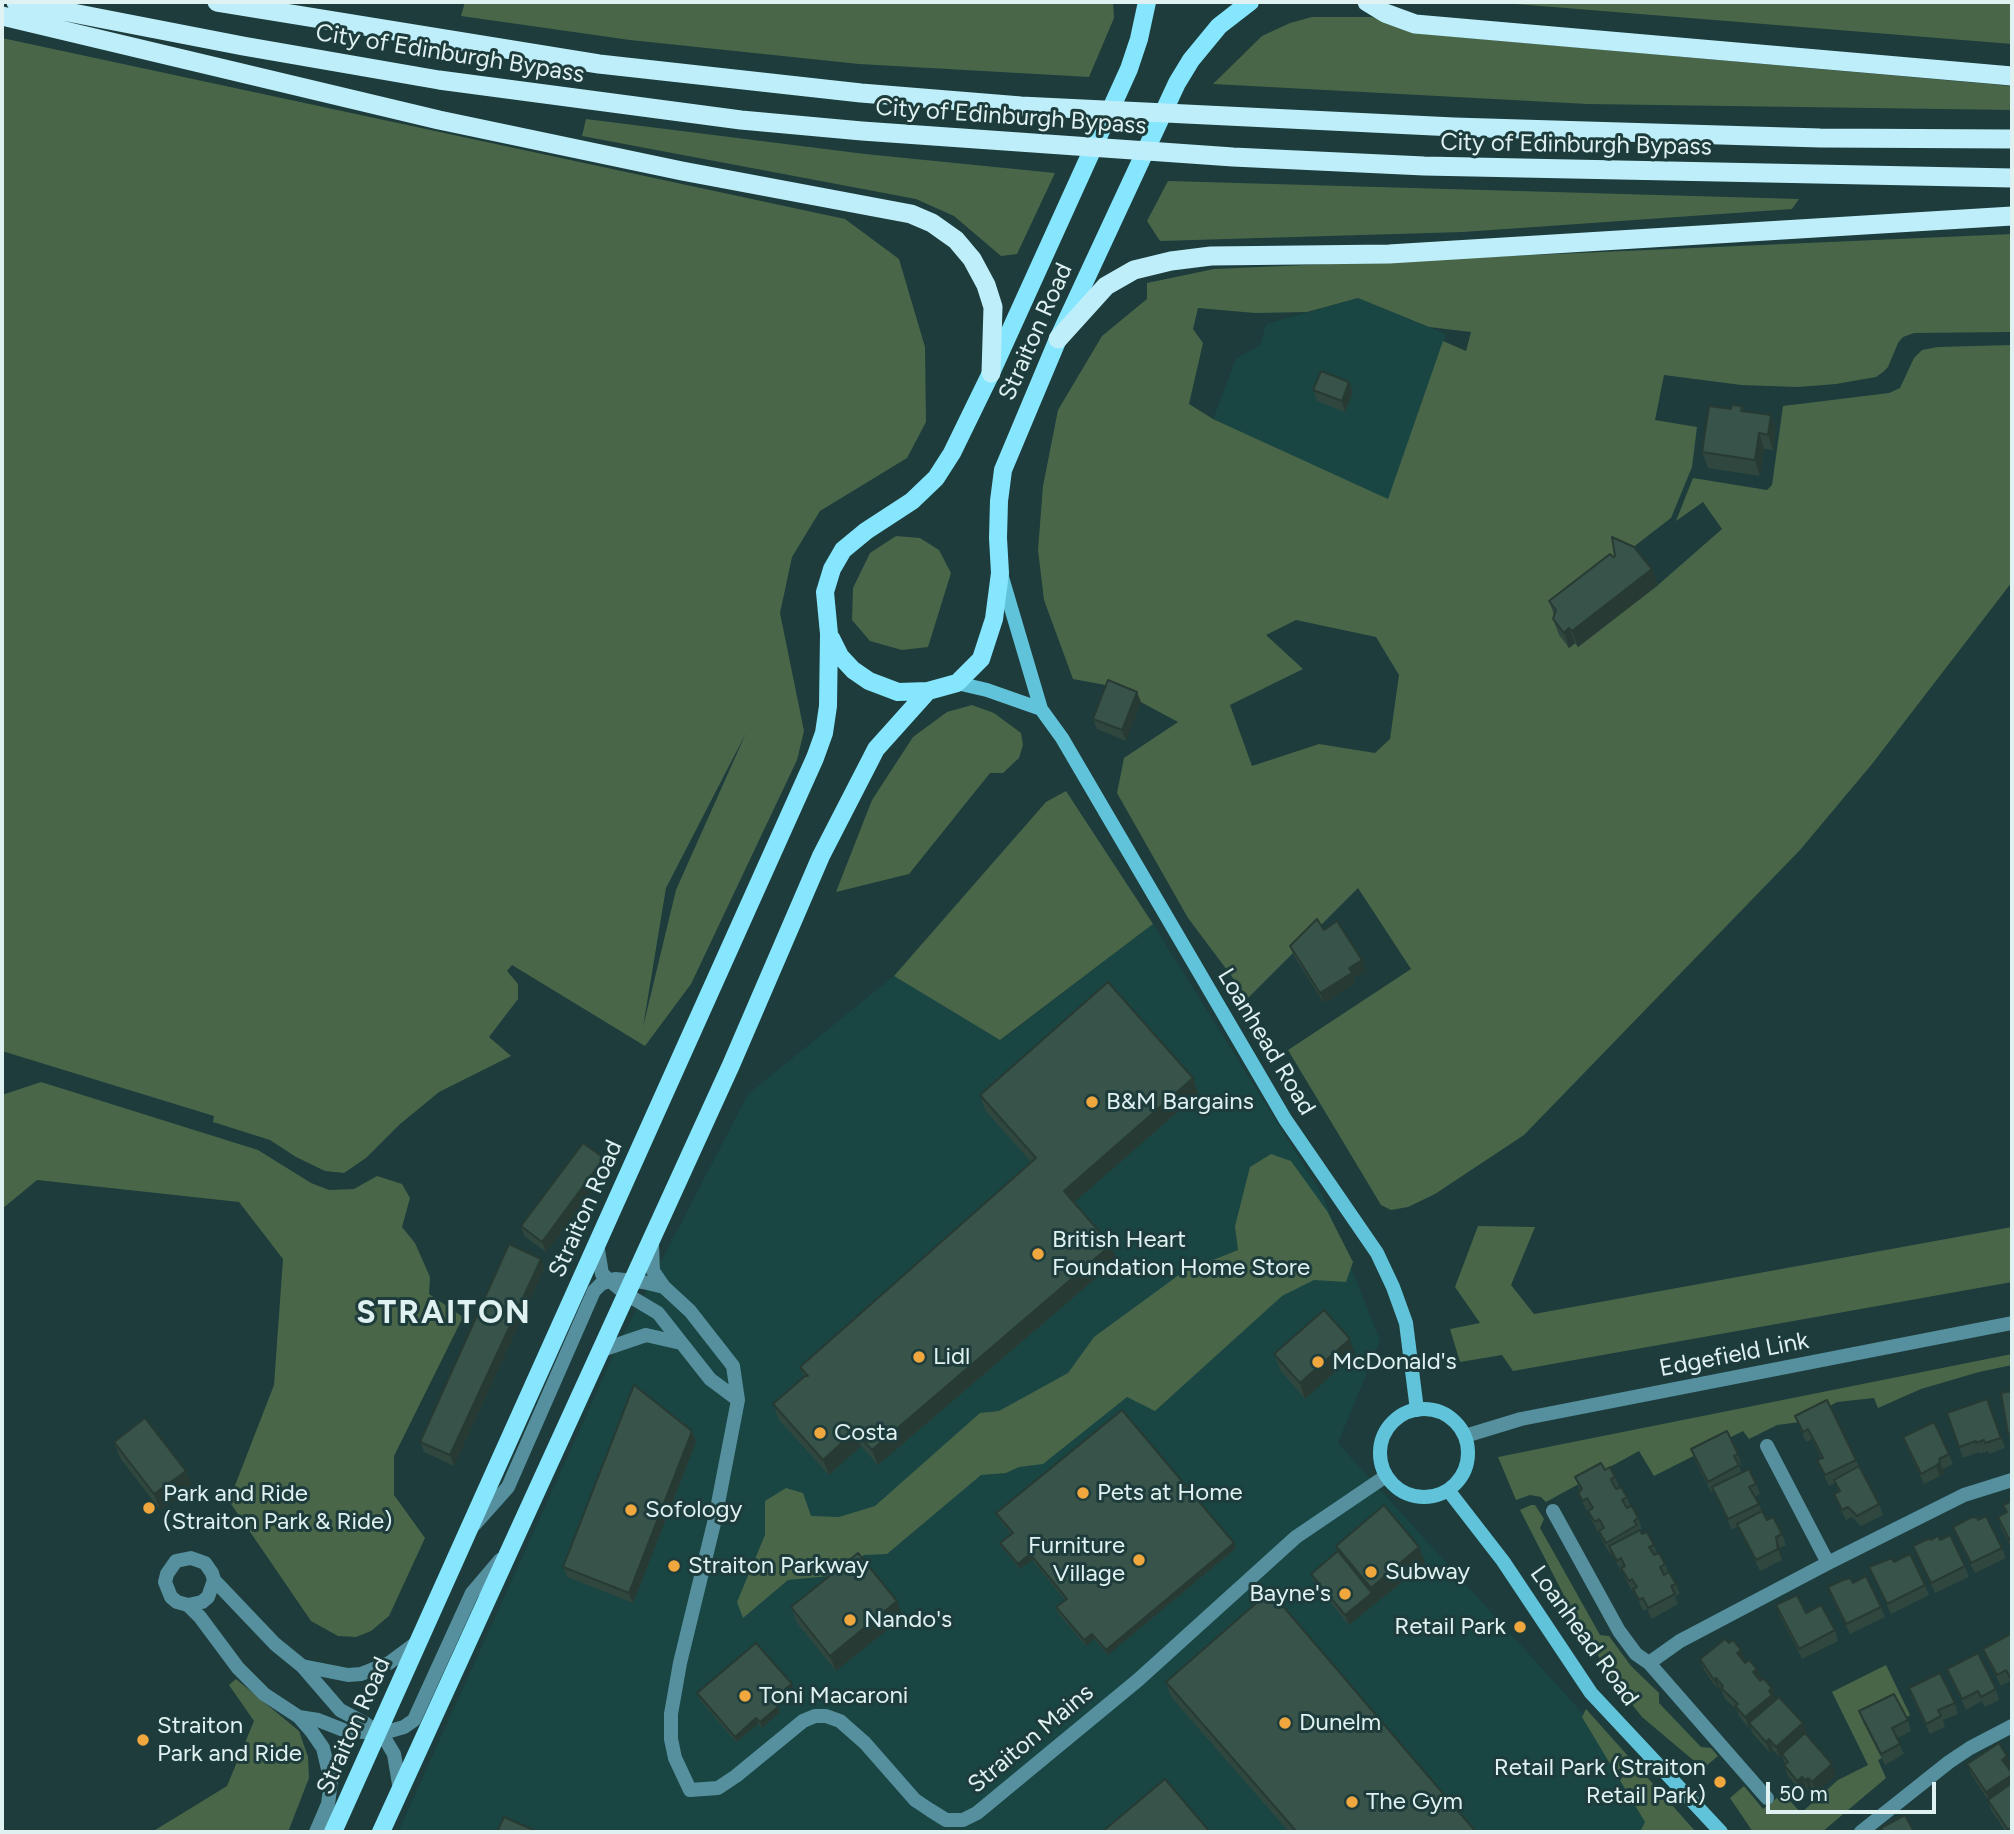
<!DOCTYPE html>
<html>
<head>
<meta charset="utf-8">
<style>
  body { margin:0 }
  #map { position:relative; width:2014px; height:1834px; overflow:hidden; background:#1d3c3b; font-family:Figtree,sans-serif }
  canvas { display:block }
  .frame { position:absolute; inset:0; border:4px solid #dff1f0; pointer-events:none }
  .scale { position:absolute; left:1766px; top:1782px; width:170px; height:32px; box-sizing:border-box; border:4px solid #dff1f0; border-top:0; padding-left:9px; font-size:21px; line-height:24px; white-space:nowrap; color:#dff1f0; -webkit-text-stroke:5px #1d3c3b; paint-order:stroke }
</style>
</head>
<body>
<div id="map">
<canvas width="2014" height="1834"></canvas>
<div class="frame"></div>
<div class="scale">50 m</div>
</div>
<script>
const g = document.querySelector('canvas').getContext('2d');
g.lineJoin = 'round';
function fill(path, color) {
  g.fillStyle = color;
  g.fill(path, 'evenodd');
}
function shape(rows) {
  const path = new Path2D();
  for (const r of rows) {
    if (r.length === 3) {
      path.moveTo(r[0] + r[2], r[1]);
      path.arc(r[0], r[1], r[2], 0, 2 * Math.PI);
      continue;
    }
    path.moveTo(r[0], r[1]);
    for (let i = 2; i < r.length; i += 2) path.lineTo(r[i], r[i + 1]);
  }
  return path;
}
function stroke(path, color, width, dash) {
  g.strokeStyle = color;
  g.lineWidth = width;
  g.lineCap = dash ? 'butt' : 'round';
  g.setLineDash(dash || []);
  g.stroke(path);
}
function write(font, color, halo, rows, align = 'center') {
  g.font = font + ' Figtree,sans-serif';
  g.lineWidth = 6;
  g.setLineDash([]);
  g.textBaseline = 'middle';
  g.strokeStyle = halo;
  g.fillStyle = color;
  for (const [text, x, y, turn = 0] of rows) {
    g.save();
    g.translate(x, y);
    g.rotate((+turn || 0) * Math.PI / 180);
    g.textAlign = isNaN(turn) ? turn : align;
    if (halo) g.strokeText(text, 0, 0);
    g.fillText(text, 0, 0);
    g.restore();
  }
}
fill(shape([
  [1358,298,1446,334,1388,500,1213,419,1236,359,1260,345,1266,324],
  [1153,924,1323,1196,1380,1341,1338,1443,1690,1832,398,1832,619,1343,748,1094,894,976,1001,1040]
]), '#194543');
fill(shape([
  [465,2,1113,2,1114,18,1089,77,859,64,630,40,461,16],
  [1475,2,2012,2,2012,44,1491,2],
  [1312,17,1372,17,1424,34,2012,86,2012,110,1587,104,1213,84,1262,36,1290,23],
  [2,38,845,219,899,259,925,347,926,422,907,458,820,511,792,557,780,613,804,731,797,760,691,984,645,1046,512,965,507,971,518,984,518,999,489,1037,511,1056,439,1092,399,1125,366,1158,344,1173,325,1171,296,1157,270,1140,213,1122,214,1116,2,1051],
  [746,733,676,890,643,1027,666,888],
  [586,119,865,154,1055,173,1017,254,1001,256,954,216,916,199,582,136],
  [1168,181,1799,199,1792,209,1463,232,1160,241,1147,221],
  [2012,234,2012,332,1914,333,1903,337,1898,343,1888,367,1883,372,1876,377,1836,384,1798,387,1741,385,1664,375,1655,420,1697,427,1692,467,1671,518,1623,555,1569,648,1575,643,1579,646,1658,585,1722,529,1703,502,1676,521,1693,478,1767,490,1772,485,1783,406,1889,393,1900,388,1914,358,1922,350,1938,347,2012,345,2012,582,1872,764,1800,850,1524,1135,1435,1194,1408,1207,1391,1210,1381,1205,1288,1050,1411,969,1358,888,1248,998,1188,918,1117,793,1124,758,1178,722,1111,686,1073,679,1044,600,1038,550,1043,486,1058,410,1102,336,1147,299,1147,283,1214,269],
  [1358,298,1429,327,1471,332,1466,351,1443,341,1388,499,1213,419,1189,404,1203,343,1193,329,1198,308,1255,313,1307,312],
  [1296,620,1376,637,1399,675,1390,739,1375,753,1319,744,1252,766,1230,705,1303,669,1266,635],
  [896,536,920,538,939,550,951,573,928,647,902,650,870,641,852,620,853,588,870,553],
  [972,705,994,713,1021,733,1023,745,1019,758,1003,773,990,773,909,874,836,892,872,800,913,737,947,712],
  [1066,791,1153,924,1000,1040,894,976,1046,802],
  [41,1082,258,1150,311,1183,329,1190,354,1189,377,1176,402,1184,410,1198,402,1227,415,1243,430,1277,429,1294,463,1317,394,1456,394,1495,425,1538,389,1616,371,1631,356,1637,338,1636,311,1621,229,1501,274,1385,283,1259,239,1202,37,1180,2,1209,2,1095],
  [1271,1154,1291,1161,1327,1211,1353,1262,1346,1282,1314,1280,1282,1296,1155,1411,1127,1397,1043,1464,1019,1467,1006,1473,981,1475,887,1554,864,1555,839,1575,788,1580,743,1618,737,1602,765,1535,765,1501,786,1488,803,1493,811,1516,839,1517,875,1506,980,1413,999,1411,1068,1373,1094,1337,1183,1272,1238,1250,1235,1226,1250,1167],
  [1478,1226,1535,1227,1511,1285,1534,1314,2012,1227,2012,1282,1513,1371,1502,1355,1460,1362,1450,1329,1480,1323,1455,1287],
  [2012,1354,2012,1365,1979,1372,1921,1389,1878,1408,1874,1398,1837,1402,1800,1422,1777,1425,1749,1439,1743,1431,1654,1476,1639,1451,1546,1502,1541,1497,1530,1495,1516,1500,1498,1457],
  [1531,1505,1535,1505,1544,1519,1540,1528,1600,1635,1609,1636,1631,1666,1659,1693,1659,1703,1701,1747,1711,1748,1718,1756,1706,1766,1699,1765,1642,1717,1612,1679,1573,1613,1520,1510],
  [1886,1665,1910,1715,1905,1718,1882,1758,1878,1760,1886,1778,1822,1832,1753,1832,1730,1798,1744,1786,1763,1809,1783,1793,1801,1813,1838,1780,1868,1765,1832,1692],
  [236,1679,299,1731,308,1757,309,1778,288,1832,152,1832,227,1786,254,1721,229,1685],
  [1586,1709,1696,1832,1644,1832,1641,1830,1645,1822,1582,1717]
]), '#4a6649');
stroke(shape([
  [597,1244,602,1274,626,1294,658,1313,710,1379,738,1400],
  [652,1244,653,1271,664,1287,690,1311,733,1366,738,1400,715,1519,680,1663,671,1714,671,1739,675,1758,690,1790,718,1788,736,1776,803,1721,815,1716,826,1716,840,1721,865,1743,915,1800,930,1810,946,1820,963,1820,977,1813,1138,1680,1296,1537,1386,1476],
  [599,1351,646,1335,681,1343],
  [1767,1446,1828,1563],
  [1553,1511,1619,1631,1636,1654,1649,1663,1767,1798],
  [475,1524,508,1487,594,1291,601,1284,615,1279,643,1282,664,1287],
  [188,1605,202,1602,208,1597,214,1580],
  [1649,1663,1680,1641,1828,1563,1964,1495,2012,1480],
  [302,1666,348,1675,361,1674,389,1663,420,1640],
  [299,1717,318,1720,346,1731,364,1732,390,1731,404,1727,414,1720,472,1593,500,1560],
  [316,1832,328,1804,331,1782,323,1748,312,1732,299,1717,264,1694,238,1668,200,1617,188,1605,177,1602,171,1597,165,1582,167,1574,176,1561,191,1558,205,1563,212,1573,214,1580,275,1644,302,1666,340,1710,366,1724,385,1739,394,1754,400,1790],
  [1861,1832,1949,1762,1970,1748,2012,1726]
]), '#56909e', 14);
stroke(shape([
  [1465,1436,1521,1419,2012,1323]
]), '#56909e', 14);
stroke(shape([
  [1001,574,1041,709,1062,738,1285,1119,1377,1253,1393,1287,1406,1323,1417,1410],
  [957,683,987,690,1041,709],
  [1424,1453,44],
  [1448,1490,1503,1561,1591,1693,1721,1832]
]), '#61c3da', 14);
stroke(shape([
  [831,638,840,656,853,670,869,681,898,692,928,691,957,683,981,659,994,619,1000,573,998,538,999,501,1003,470,1058,339,1177,83,1191,60,1219,26,1250,2],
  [333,1832,815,758,824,733,828,706,829,634,825,592,832,569,843,550,866,531,912,501,936,478,952,453,991,373,1129,69,1139,39,1147,2],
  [381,1832,731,1065,821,856,876,749,928,691]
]), '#86e6fe', 18);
stroke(shape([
  [16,2,243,46,439,80,741,120,862,131,1233,157,1424,166,2012,178],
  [217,2,599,64,861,93,1021,106,1454,127,1820,138,2012,139],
  [1367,2,1385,13,1415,24,2012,76],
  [2,16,439,120,682,171,911,214,932,223,956,240,972,259,986,285,993,307,991,373],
  [1058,339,1106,286,1134,270,1171,261,1211,256,1389,254,2012,216]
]), '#beeefa', 19);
fill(shape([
  [1313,390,1353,392,1345,412,1317,401],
  [1742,406,1744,411,1771,415,1776,430,1773,450,1764,449,1760,476,1708,468,1702,452,1731,409],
  [1613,557,1652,569,1658,585,1578,647,1575,643,1569,648,1559,635,1553,619,1554,615,1549,601],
  [1141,702,1126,741,1097,729,1093,719],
  [1324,930,1362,960,1366,971,1353,978,1355,983,1324,1003,1294,956,1290,946],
  [1193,1078,1198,1094,1074,1202,1111,1245,1117,1260,878,1465,861,1446,829,1475,779,1420,773,1404,804,1377,800,1367,1031,1162,985,1110,980,1095],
  [604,1158,608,1169,546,1252,524,1236,521,1226],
  [541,1259,544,1269,454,1466,424,1452,420,1442],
  [1274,1354,1355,1354,1305,1399,1280,1370],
  [2012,1391,2012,1444,2008,1434],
  [1987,1399,2005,1448,1989,1454,1988,1451,1980,1454,1979,1452,1963,1458,1947,1413],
  [1795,1416,1856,1460,1879,1504,1883,1515,1861,1526,1852,1517,1846,1520,1838,1504,1834,1494,1838,1491,1835,1483,1829,1486,1817,1460,1821,1458,1812,1439,1806,1442],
  [692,1431,696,1442,633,1603,567,1577,563,1567],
  [1903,1437,1949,1454,1953,1464,1943,1469,1944,1473,1940,1476,1924,1484,1907,1448],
  [114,1442,186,1471,192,1486,160,1510,120,1458],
  [1691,1449,1738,1454,1741,1465,1739,1466,1742,1473,1756,1484,1760,1494,1755,1497,1762,1511,1767,1520,1782,1534,1786,1545,1780,1548,1782,1560,1760,1571,1738,1526,1732,1530,1714,1491,1711,1492,1695,1460],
  [1605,1470,1615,1477,1619,1487,1616,1489,1627,1497,1631,1507,1638,1518,1642,1529,1640,1530,1642,1534,1654,1545,1657,1554,1665,1564,1668,1572,1676,1584,1680,1594,1675,1596,1678,1604,1652,1619,1647,1609,1643,1611,1634,1591,1632,1591,1625,1578,1623,1570,1621,1571,1611,1553,1610,1554,1603,1542,1599,1532,1598,1532,1592,1521,1588,1511,1591,1509,1587,1511,1578,1493,1580,1491,1575,1477],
  [2012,1501,2012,1549,2001,1528,1998,1517,2006,1513,2003,1505],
  [996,1513,1234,1543,1236,1548,1108,1655,1094,1639,1086,1646,1058,1613,1056,1607,1065,1600,1032,1560,1020,1569,1002,1548,1000,1543,1011,1534,998,1518],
  [1978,1520,2002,1548,2006,1558,1975,1573,1957,1537,1953,1527],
  [1931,1540,1940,1540,1965,1566,1969,1577,1935,1593,1913,1546],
  [1336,1546,1419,1547,1425,1563,1349,1625,1315,1584,1311,1574,1338,1551],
  [1894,1562,1925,1585,1929,1595,1891,1614,1869,1567],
  [1853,1583,1881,1607,1885,1617,1850,1634,1832,1598,1828,1587],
  [897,1601,903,1617,836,1671,797,1623,791,1607],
  [1776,1605,1835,1630,1838,1641,1802,1659,1780,1616],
  [2012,1633,2012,1686,2010,1681,2001,1686,1987,1659,1983,1649],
  [1700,1659,1745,1660,1744,1661,1745,1663,1757,1669,1761,1680,1760,1680,1776,1699,1774,1701,1803,1723,1807,1734,1806,1735,1836,1775,1816,1792,1812,1788,1809,1791,1806,1787,1801,1791,1788,1776,1784,1765,1785,1764,1782,1756,1780,1758,1773,1750,1770,1753,1753,1734,1750,1726,1749,1728,1739,1716,1737,1710,1725,1699,1722,1691,1720,1689,1718,1690,1704,1670],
  [1947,1669,1996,1689,1999,1700,1985,1707,1982,1701,1966,1710,1951,1679],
  [1166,1682,1476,1832,1289,1832,1171,1697],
  [792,1684,794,1689,788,1694,789,1697,778,1707,780,1712,762,1728,758,1724,736,1742,699,1699,697,1693],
  [1909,1688,1955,1703,1958,1714,1943,1720,1945,1727,1930,1734,1912,1698],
  [1859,1711,1908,1720,1911,1731,1897,1738,1904,1754,1885,1765,1863,1722],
  [2007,1756,2011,1766,2009,1768,2012,1832,2006,1832,1991,1810,1988,1800,1971,1774,1967,1764]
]), '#30473f');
fill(shape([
  [1349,382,1353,392,1345,412,1342,401],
  [1771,415,1776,430,1773,450,1768,435],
  [1759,433,1764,449,1760,476,1755,460],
  [1652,569,1658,585,1578,647,1572,631],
  [1569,628,1575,643,1569,648,1564,633],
  [1137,692,1141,702,1126,741,1122,730],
  [1362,960,1366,971,1353,978,1355,983,1324,1003,1320,993,1349,968],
  [1193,1078,1198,1094,1070,1206,1064,1191],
  [604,1158,608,1169,546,1252,542,1242],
  [1111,1245,1117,1260,878,1465,872,1450],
  [541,1259,544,1269,454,1466,450,1455],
  [1350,1339,1355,1354,1305,1399,1300,1383],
  [692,1431,696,1442,633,1603,629,1593],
  [855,1431,861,1446,829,1475,823,1460],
  [1940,1462,1944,1473,1940,1476,1936,1466],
  [186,1471,192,1486,160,1510,154,1494],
  [1776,1537,1780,1548,1782,1560,1778,1549],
  [1234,1543,1236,1548,1108,1655,1106,1650],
  [1419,1547,1425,1563,1349,1625,1345,1615,1372,1593,1371,1588],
  [1030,1554,1032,1560,1020,1569,1018,1564],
  [897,1601,903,1617,836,1671,830,1656],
  [1092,1634,1094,1639,1086,1646,1084,1640],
  [1741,1650,1745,1660,1741,1664,1737,1653],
  [1757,1669,1761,1680,1757,1683,1753,1672],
  [1716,1678,1720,1689,1718,1690,1714,1680],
  [792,1684,794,1689,788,1694,789,1697,778,1707,780,1712,762,1728,760,1722,785,1689],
  [1772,1688,1776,1699,1774,1700,1776,1705,1749,1723,1750,1726,1749,1728,1745,1717],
  [756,1718,758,1724,736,1742,735,1737],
  [1803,1723,1807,1734,1780,1758,1776,1747],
  [1769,1739,1773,1750,1770,1753,1766,1742],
  [2007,1756,2011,1766,2006,1770,2002,1760],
  [1832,1764,1836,1775,1816,1792,1812,1782],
  [2012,1775,2012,1788,1990,1803,1986,1792],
  [1802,1777,1806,1787,1801,1791,1797,1781],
  [1808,1778,1812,1788,1809,1791,1805,1780]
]), '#273a33');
const building = shape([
  [1321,371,1349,382,1342,401,1313,390,1321,371],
  [1732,405,1742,406,1741,411,1771,415,1768,435,1759,433,1755,460,1702,452,1709,406,1731,409,1732,405],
  [1612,537,1634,547,1652,569,1572,631,1569,628,1564,633,1553,619,1556,610,1549,601,1610,554,1613,557,1615,556,1612,537],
  [1108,680,1137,692,1122,730,1093,719,1108,680],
  [1317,919,1324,930,1337,921,1362,960,1349,968,1352,973,1320,993,1290,946,1317,919],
  [1108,982,1193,1078,1064,1191,1111,1245,872,1450,855,1431,823,1460,773,1404,805,1376,808,1376,800,1367,1036,1158,980,1095,1108,982],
  [583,1143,604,1158,542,1242,521,1226,583,1143],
  [509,1244,541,1259,450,1455,420,1442,509,1244],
  [1324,1310,1350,1339,1300,1383,1274,1354,1324,1310],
  [634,1385,692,1431,629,1593,563,1567,634,1385],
  [2012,1391,2012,1433,2008,1434,2001,1393,2012,1391],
  [1987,1399,2001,1438,1985,1443,1984,1440,1976,1443,1976,1441,1959,1447,1947,1413,1987,1399],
  [1827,1400,1856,1460,1825,1475,1817,1460,1823,1458,1816,1444,1808,1429,1803,1432,1795,1416,1827,1400],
  [1122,1410,1234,1543,1106,1650,1092,1634,1084,1640,1056,1607,1067,1599,1030,1554,1018,1564,1000,1543,1013,1533,996,1513,1122,1410],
  [145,1418,186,1471,154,1494,114,1442,145,1418],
  [1934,1422,1949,1454,1939,1459,1940,1462,1936,1466,1921,1474,1903,1437,1934,1422],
  [1727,1431,1738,1454,1734,1456,1739,1465,1708,1482,1691,1449,1727,1431],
  [1601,1463,1605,1470,1610,1467,1615,1477,1611,1479,1613,1484,1616,1489,1621,1487,1627,1497,1622,1500,1627,1508,1632,1506,1638,1518,1634,1521,1637,1525,1606,1543,1599,1531,1604,1528,1599,1519,1595,1522,1588,1511,1593,1508,1587,1498,1583,1501,1578,1493,1582,1489,1575,1477,1601,1463],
  [1859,1466,1879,1504,1857,1516,1848,1507,1842,1510,1834,1494,1840,1491,1834,1480,1859,1466],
  [1749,1469,1756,1484,1749,1487,1759,1504,1728,1519,1712,1487,1749,1469],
  [2012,1501,2012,1542,2011,1543,1998,1517,2007,1512,2003,1505,2012,1501],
  [1384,1505,1419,1547,1371,1588,1336,1546,1384,1505],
  [1762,1511,1767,1520,1773,1517,1782,1534,1776,1537,1778,1549,1756,1560,1737,1524,1762,1511],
  [1986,1516,2002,1548,1971,1563,1953,1527,1970,1518,1977,1517,1978,1520,1986,1516],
  [1640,1530,1642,1534,1647,1532,1654,1545,1649,1547,1654,1555,1659,1553,1665,1564,1660,1567,1664,1575,1669,1572,1676,1584,1671,1586,1675,1594,1648,1608,1643,1598,1639,1600,1638,1598,1633,1589,1637,1587,1632,1579,1629,1581,1621,1568,1625,1566,1621,1558,1617,1561,1609,1546,1640,1530],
  [1950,1535,1965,1566,1931,1583,1913,1546,1930,1538,1931,1540,1938,1536,1940,1540,1950,1535],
  [1338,1551,1372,1593,1345,1615,1311,1574,1338,1551],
  [858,1553,897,1601,830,1656,791,1607,858,1553],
  [1910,1554,1925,1585,1887,1604,1869,1567,1892,1558,1894,1562,1910,1554],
  [1866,1576,1881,1607,1846,1624,1828,1587,1843,1580,1850,1578,1853,1583,1866,1576],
  [1270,1591,1476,1832,1297,1832,1166,1682,1270,1591],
  [1797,1595,1806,1613,1821,1605,1835,1630,1799,1649,1776,1605,1797,1595],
  [2012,1633,2012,1676,2010,1677,2006,1670,1997,1675,1983,1649,2012,1633],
  [1725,1639,1729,1643,1733,1640,1741,1650,1737,1653,1745,1663,1749,1660,1757,1669,1753,1672,1760,1681,1763,1678,1772,1688,1769,1691,1772,1695,1745,1717,1735,1706,1738,1704,1721,1688,1723,1686,1716,1678,1714,1680,1700,1659,1725,1639],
  [756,1643,792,1684,785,1689,787,1692,775,1703,778,1707,760,1722,756,1718,735,1737,697,1693,756,1643],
  [1978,1653,1996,1689,1981,1697,1978,1691,1962,1699,1947,1669,1978,1653],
  [1940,1673,1955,1703,1938,1710,1941,1716,1926,1724,1909,1688,1940,1673],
  [1894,1694,1908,1720,1892,1728,1900,1744,1881,1754,1859,1711,1894,1694],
  [1779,1697,1803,1723,1776,1747,1769,1739,1766,1742,1749,1723,1779,1697],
  [1805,1733,1832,1764,1812,1782,1808,1778,1805,1780,1802,1777,1797,1781,1784,1765,1788,1762,1782,1754,1805,1733],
  [1999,1743,2007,1756,2002,1760,2012,1773,2012,1775,1986,1792,1967,1764,1999,1743],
  [1165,1779,1210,1832,1102,1832,1165,1779],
  [2012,1783,2012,1827,2008,1830,1988,1800,2012,1783],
  [1905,1815,1914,1832,1883,1832,1881,1828,1905,1815],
  [504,1817,538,1832,497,1832,504,1817]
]);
fill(building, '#385349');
stroke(building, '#273a33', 2);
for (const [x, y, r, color] of [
  [1092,1102,7,"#efa73e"],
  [1038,1254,7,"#efa73e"],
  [919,1357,7,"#efa73e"],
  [1318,1362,7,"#efa73e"],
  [820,1433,7,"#efa73e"],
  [1083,1493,7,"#efa73e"],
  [149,1508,7,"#efa73e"],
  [631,1510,7,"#efa73e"],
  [1139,1560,7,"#efa73e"],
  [674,1566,7,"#efa73e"],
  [1371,1572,7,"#efa73e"],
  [1345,1594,7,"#efa73e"],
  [850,1620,7,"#efa73e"],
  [1520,1627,7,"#efa73e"],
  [745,1696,7,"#efa73e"],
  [1285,1723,7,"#efa73e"],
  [143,1740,7,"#efa73e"],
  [1720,1782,7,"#efa73e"],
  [1352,1802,7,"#efa73e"]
]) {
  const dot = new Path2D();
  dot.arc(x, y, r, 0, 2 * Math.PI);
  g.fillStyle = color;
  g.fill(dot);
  stroke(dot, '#1d3c3b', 2.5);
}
write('24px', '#dff1f0', '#1d3c3b', [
  ["City of Edinburgh Bypass",450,54,9],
  ["City of Edinburgh Bypass",1011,117,4],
  ["City of Edinburgh Bypass",1576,145,1],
  ["Straiton Road",1036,332,-66],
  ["Loanhead Road",1266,1042,59],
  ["Straiton Road",586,1209,-66],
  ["Edgefield Link",1734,1355,-11],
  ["Loanhead Road",1584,1636,54],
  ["Straiton Road",354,1726,-66],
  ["Straiton Mains",1031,1739,-40]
]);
write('24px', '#dff1f0', '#1d3c3b', [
  ["B&M Bargains",1106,1102],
  ["British Heart",1052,1240],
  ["Foundation Home Store",1052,1268],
  ["Lidl",933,1357],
  ["McDonald's",1332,1362],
  ["Costa",834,1433],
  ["Pets at Home",1097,1493],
  ["Park and Ride",163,1494],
  ["(Straiton Park & Ride)",163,1522],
  ["Sofology",645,1510],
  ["Furniture",1125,1546,"right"],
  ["Village",1125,1574,"right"],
  ["Straiton Parkway",688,1566],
  ["Subway",1385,1572],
  ["Bayne's",1331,1594,"right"],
  ["Nando's",864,1620],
  ["Retail Park",1506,1627,"right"],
  ["Toni Macaroni",759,1696],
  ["Dunelm",1299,1723],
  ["Straiton",157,1726],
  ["Park and Ride",157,1754],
  ["Retail Park (Straiton",1706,1768,"right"],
  ["Retail Park)",1706,1796,"right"],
  ["The Gym",1366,1802]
], 'left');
g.letterSpacing = '2px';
write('bold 32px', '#dff1f0', '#1d3c3b', [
  ["STRAITON",444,1314]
]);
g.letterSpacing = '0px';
</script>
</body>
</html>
